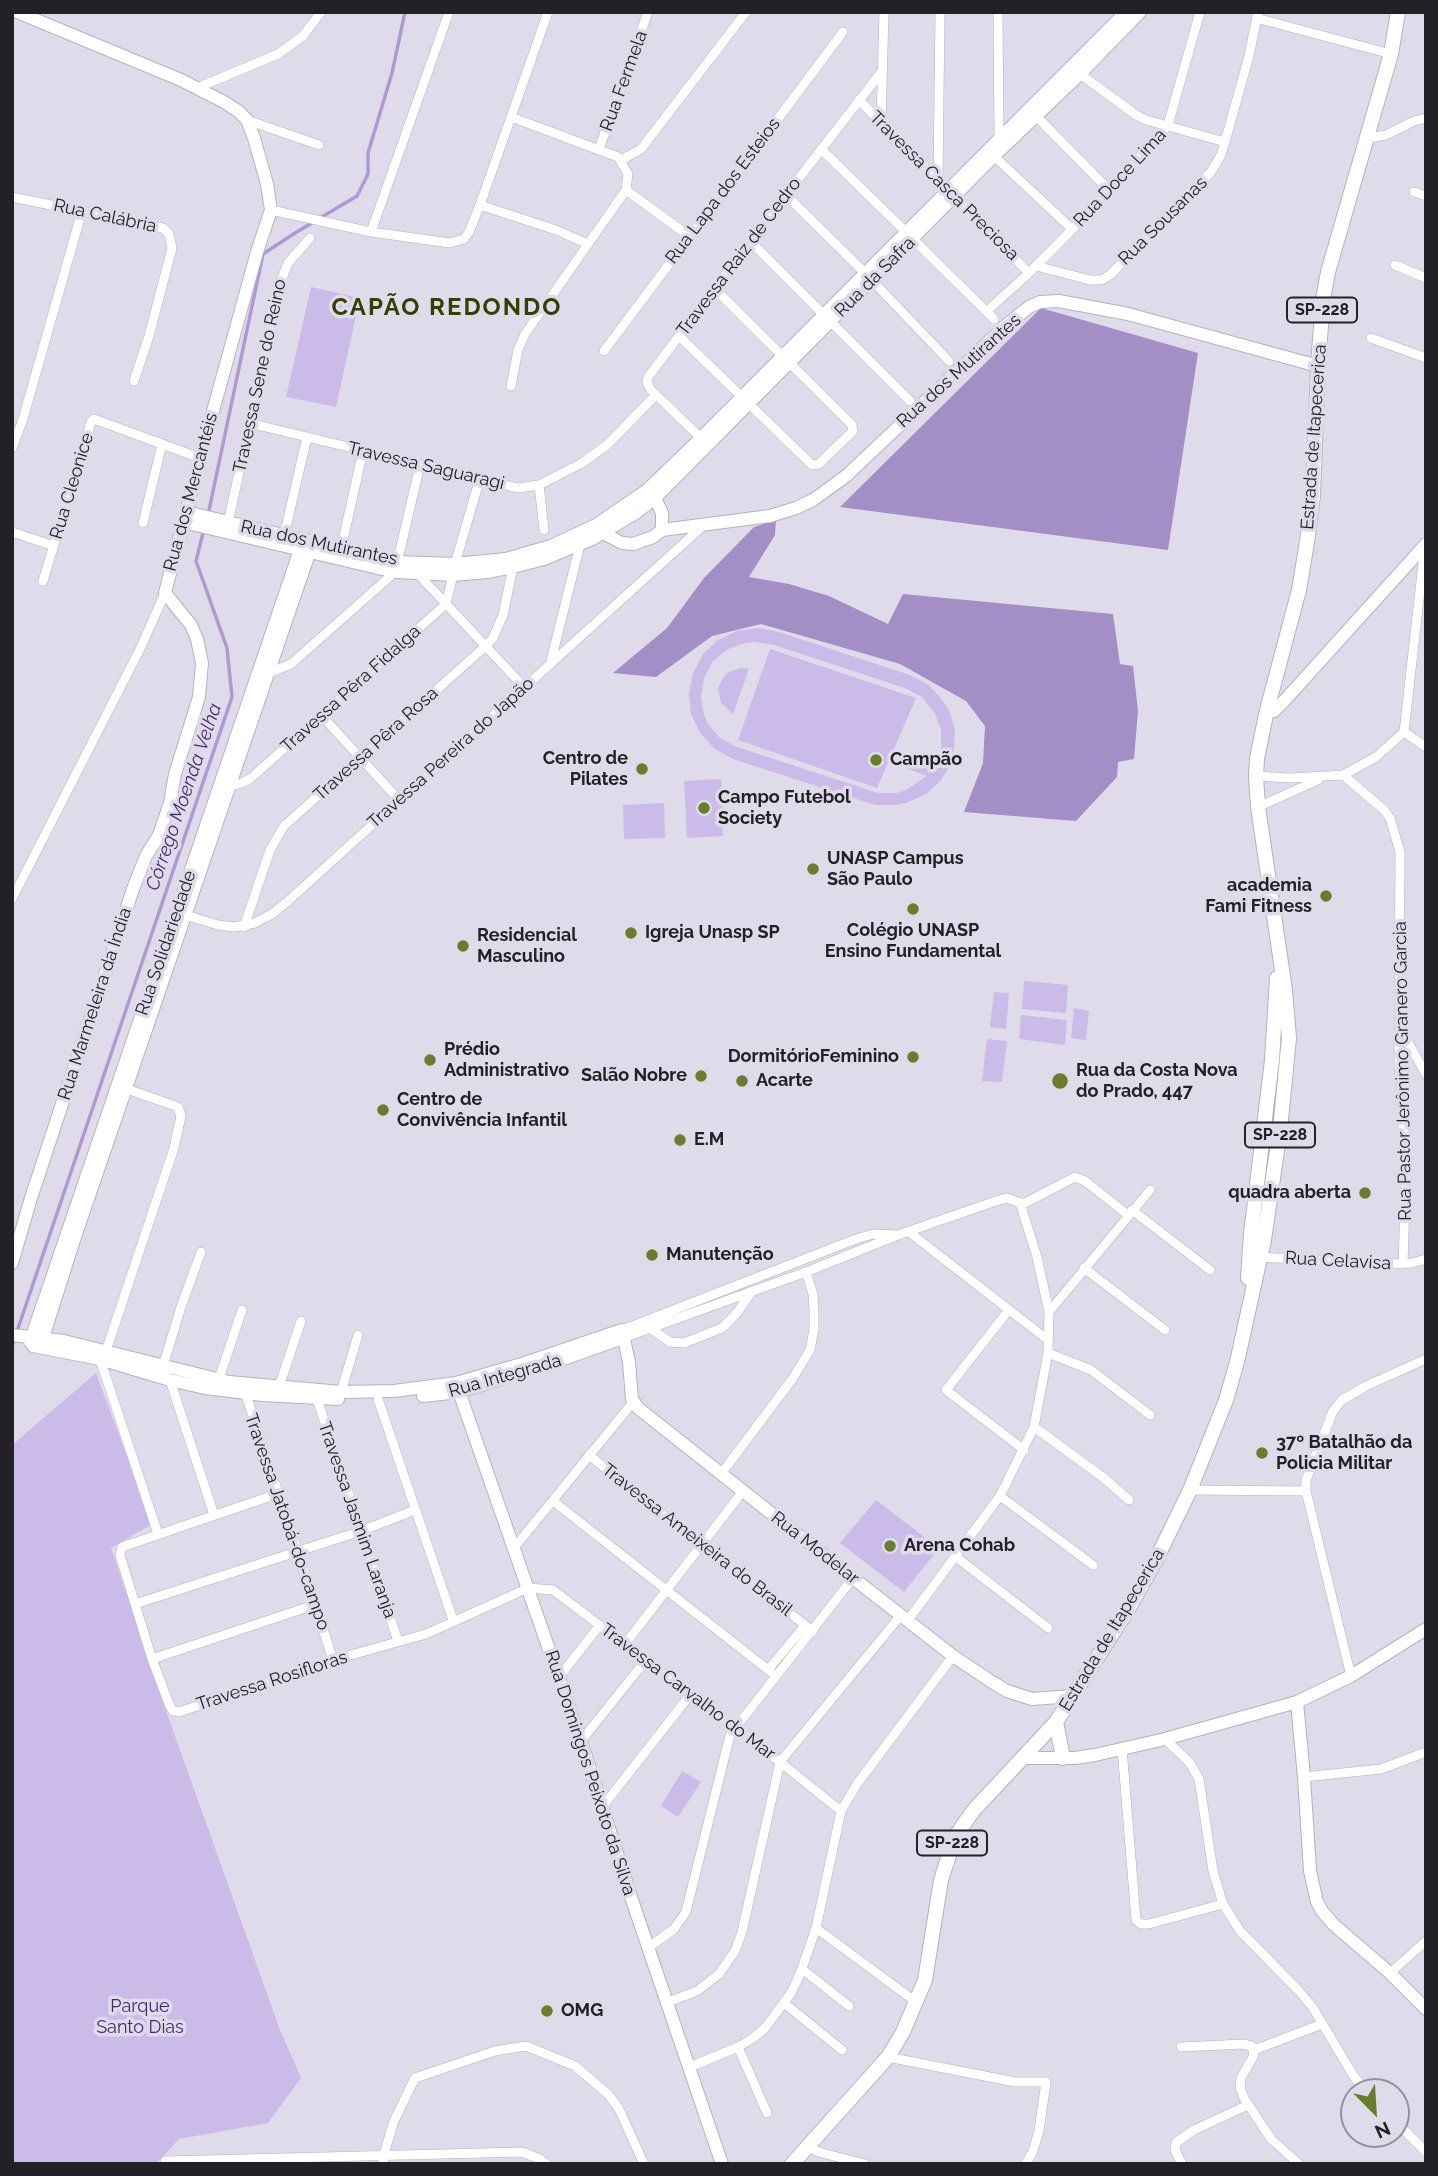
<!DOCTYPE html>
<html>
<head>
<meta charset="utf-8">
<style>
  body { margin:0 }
  #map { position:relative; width:1438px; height:2176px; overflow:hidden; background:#e0dbea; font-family:Raleway,sans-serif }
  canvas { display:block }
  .frame { position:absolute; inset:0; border:14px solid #232126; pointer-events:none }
  .north { position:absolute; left:1340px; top:2078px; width:70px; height:70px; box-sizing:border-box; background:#e0dbea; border:2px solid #94919c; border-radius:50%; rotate:156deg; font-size:19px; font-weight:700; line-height:28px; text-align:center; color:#232126 }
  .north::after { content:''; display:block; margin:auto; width:24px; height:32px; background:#697d2d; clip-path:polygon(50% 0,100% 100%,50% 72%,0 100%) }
</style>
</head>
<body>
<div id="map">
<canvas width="1438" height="2176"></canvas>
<div class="frame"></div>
<div class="north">N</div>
</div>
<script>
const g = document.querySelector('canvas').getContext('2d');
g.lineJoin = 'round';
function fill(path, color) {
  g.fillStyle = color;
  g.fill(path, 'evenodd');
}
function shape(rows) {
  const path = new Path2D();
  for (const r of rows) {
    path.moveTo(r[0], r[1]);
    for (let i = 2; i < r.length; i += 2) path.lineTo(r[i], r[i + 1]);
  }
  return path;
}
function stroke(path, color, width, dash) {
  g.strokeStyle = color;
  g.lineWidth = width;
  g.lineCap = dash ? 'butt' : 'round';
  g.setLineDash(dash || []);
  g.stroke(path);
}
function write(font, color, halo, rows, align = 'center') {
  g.font = font + ' Raleway,sans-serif';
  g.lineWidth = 7;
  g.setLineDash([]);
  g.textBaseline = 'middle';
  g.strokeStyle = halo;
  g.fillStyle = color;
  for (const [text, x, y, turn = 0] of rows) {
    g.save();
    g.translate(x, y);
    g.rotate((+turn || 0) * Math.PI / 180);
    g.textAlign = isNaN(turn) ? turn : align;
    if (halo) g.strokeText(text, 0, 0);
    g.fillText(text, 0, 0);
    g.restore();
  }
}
fill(shape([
  [311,287,360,298,336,407,286,397],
  [758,628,779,632,910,675,929,685,943,701,949,710,955,730,954,751,947,771,941,780,926,794,906,803,896,805,875,805,733,759,715,749,700,733,691,714,689,694,693,673,703,654,718,640,737,631],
  [755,642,774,645,905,688,922,697,934,712,941,729,941,748,932,770,892,757,890,762,927,776,906,790,897,793,878,793,737,747,720,738,708,724,704,715,701,697,704,678,713,661,728,649,745,643],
  [770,649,916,698,877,788,738,740],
  [741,668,749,669,733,714,721,703,718,688,724,676,729,672],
  [721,779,723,836,687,838,684,781],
  [664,803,665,838,624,839,623,805],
  [1024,981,1068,985,1066,1013,1022,1009],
  [994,992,1009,993,1006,1029,990,1027],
  [1074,1008,1089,1011,1086,1040,1071,1038],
  [1021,1015,1067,1020,1065,1045,1019,1039],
  [987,1039,1007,1041,1002,1082,982,1081],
  [96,1373,152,1524,111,1548,170,1722,280,2030,301,2078,268,2123,179,2139,156,2164,12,2164,12,1445],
  [876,1500,939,1548,904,1592,840,1543],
  [682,1771,701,1782,678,1817,661,1806]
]), '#cbbbe8');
fill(shape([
  [1041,308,1198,353,1168,550,840,507],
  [776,520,775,535,749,577,789,584,829,596,888,624,903,594,1113,614,1120,664,1133,666,1138,711,1134,759,1118,762,1117,777,1076,821,964,812,983,763,985,726,966,701,900,664,761,624,712,636,656,677,613,673,667,628,704,578,754,527]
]), '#a38ec6');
stroke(shape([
  [208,515,263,254,295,233,357,196,368,174,368,153,392,73,405,12],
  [12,1346,232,697,227,648,196,561,204,529]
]), '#af99d3', 3.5);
const street = shape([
  [998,12,999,137],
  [1256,18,1391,54],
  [1080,74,1136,115,1146,120,1225,142],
  [197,88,278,54,303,36,321,12],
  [859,100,1029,273],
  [1036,116,1110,191],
  [511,117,618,157,628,174,626,190,689,236],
  [247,120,319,145],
  [881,123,884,12],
  [1368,138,1386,135,1414,121,1426,118],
  [599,149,648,12],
  [821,149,906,232],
  [994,156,1072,229],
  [621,160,641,149,746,12],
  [938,182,940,12],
  [1414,192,1426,196],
  [786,195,865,273,949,361],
  [12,197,163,228,169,234,172,248,149,336,134,381],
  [480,205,556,230,588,244],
  [271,210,371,232,450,243,464,239,469,232,480,205,548,12],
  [371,232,449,12],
  [913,239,994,319],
  [751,242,910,401],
  [1395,265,1426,278],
  [1036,266,1090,280,1102,280,1111,274,1211,172,1221,155,1225,142,1249,56,1258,12],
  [987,311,1029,273,1110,191,1168,125,1200,12],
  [679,336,812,465,819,464,853,431,852,425,846,419,715,289],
  [1371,338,1426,358],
  [604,351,843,32],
  [511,386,518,350,525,334,626,190],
  [249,423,518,488,539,485,582,463,607,445,656,395],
  [701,438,651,390,647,382,648,377,786,195,882,71],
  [12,448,23,419,82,211],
  [539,485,544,530],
  [143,523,162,444],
  [228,523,281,281,288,263,310,238],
  [12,532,54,546],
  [284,536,307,437],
  [341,549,363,451],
  [455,564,480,478],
  [417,573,524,687],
  [43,581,91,422,94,419,200,458],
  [550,665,580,545],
  [264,675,291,664,395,572,420,465],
  [322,716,399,800],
  [1404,732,1426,747],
  [1343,775,1383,809,1390,818,1400,852,1399,1066,1406,1171,1403,1264],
  [1256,776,1291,778,1343,775,1376,757,1404,732,1425,546],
  [230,786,242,783,251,778,446,604,453,575],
  [1258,807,1318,780],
  [12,899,140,649,165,593],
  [182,914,218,925,234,927,255,923,272,914,288,901,704,525],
  [244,927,270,850,284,826,487,645,493,638,503,615,513,567],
  [1401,1030,1426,1074],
  [1132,1210,1210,1270],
  [909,1232,1048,1340],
  [1257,1257,1391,1264,1412,1263,1426,1259],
  [1084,1268,1165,1330],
  [1008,1311,946,1390,1024,1450],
  [1049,1312,1150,1190],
  [650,1328,670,1342,684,1343,722,1328,737,1313,752,1291],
  [622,1330,856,1239,873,1234,896,1235],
  [623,1338,806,1272,898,1235,996,1201,1007,1198,1020,1203,1025,1203,1075,1177,1085,1181,1128,1215],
  [106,1351,174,1148,181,1116,178,1107,121,1087],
  [1048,1353,1091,1370,1150,1415],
  [100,1359,158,1534],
  [163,1366,181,1307,201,1252],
  [219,1379,242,1310],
  [170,1380,214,1515],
  [279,1387,301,1321],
  [244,1389,333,1660],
  [341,1392,358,1335],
  [317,1399,398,1641],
  [378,1399,453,1620],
  [1034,1427,1104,1478,1129,1500],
  [589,1455,700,1545,813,1631],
  [721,1474,793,1378,810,1350,814,1329,814,1311,813,1294,806,1272],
  [1190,1490,1306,1491],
  [277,1494,122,1547,120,1555,135,1604,152,1659,169,1704,173,1711,179,1712,333,1660,426,1634,528,1588,553,1590,780,1762,841,1811],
  [1000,1496,1093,1565],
  [553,1501,776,1676],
  [514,1548,633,1402],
  [956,1557,1048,1628],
  [135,1604,361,1531,415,1510],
  [908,1620,1000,1496,1034,1427,1048,1353,1049,1312,1037,1257,1020,1203],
  [625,1644,743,1491],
  [152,1659,314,1605],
  [768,1670,805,1625],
  [1351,1676,1306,1491,1306,1480,1333,1411,1342,1400,1366,1386,1426,1359],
  [559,1677,600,1625],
  [1165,1739,1190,1763,1199,1779,1213,1871,1223,1904,1240,1931,1300,1992,1313,2008,1353,2075,1366,2092],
  [581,1741,646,1660],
  [1122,1748,1136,1920,1141,1924,1149,1924,1223,1904],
  [1304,1777,1381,1769,1423,1753],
  [603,1806,690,1695],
  [816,1928,916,2002],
  [649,1947,674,1929,686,1912,730,1735,853,1578],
  [802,1969,849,2006],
  [1390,1973,1426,1941],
  [668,2002,697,1991,710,1981,719,1974,735,1951,742,1932,780,1762,901,1615],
  [784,2003,842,2050],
  [738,2047,767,2113],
  [1181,2047,1243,2044,1252,2046,1254,2055,1241,2078,1240,2087,1244,2098,1271,2139,1299,2164],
  [1254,2050,1322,2024],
  [888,2057,1015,2082,1046,2082,1039,2131,1033,2151,1026,2164],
  [690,2067,738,2047,753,2038,765,2028,791,1993,800,1974,816,1928,841,1811,857,1784,953,1656],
  [1396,2122,1426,2152],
  [807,2147,822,2153,865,2164],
  [165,2161,522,2152,540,2159,546,2164],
  [383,2164,384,2154,394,2121,415,2078,495,2051,526,2046,575,2066,608,2094,619,2109,644,2164],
  [1182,2164,1175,2150,1176,2143,1178,2141,1194,2130,1248,2105]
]);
const secondary = shape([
  [186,512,397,562,455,564,506,559,551,546,596,525,646,491,701,438,1126,12],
  [183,522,395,572,417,573,453,575,487,572,513,567,544,559,592,539,637,512,655,498,994,156,1080,74,1140,12],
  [662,530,770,516,796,508,813,500,846,476,1004,327,1029,307,1040,302,1059,301,1128,314,1318,366],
  [603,533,622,543,633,544,653,537,662,530,662,513,655,498,649,493],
  [1267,710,1274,711,1285,700,1426,544],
  [12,1263,31,1198,133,889,146,856,159,835,170,803,175,774,199,697,202,663,197,639,191,625,165,593,200,458,257,252,271,210,267,184,254,138,247,120,238,111,224,102,181,80,17,12],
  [12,1335,64,1341,229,1382,341,1392,394,1391,456,1383,525,1363,622,1330,629,1362,632,1399,638,1408,853,1578,953,1656,992,1682,1007,1691,1032,1699,1073,1696],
  [30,1342,302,544],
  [33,1346,100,1359,170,1380,205,1388,263,1395,338,1399],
  [40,1347,75,1237,312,545],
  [456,1383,581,1741,633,1903,722,2164],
  [423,1396,459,1392,549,1364,617,1340],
  [1297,1702,1304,1777,1310,1871,1317,1902,1322,1911,1334,1925,1390,1973,1426,2009],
  [1022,1758,1075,1758,1095,1755,1165,1739,1297,1702,1351,1676,1426,1629]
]);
const primary = shape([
  [1248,1278,1251,1234,1272,1060,1277,978],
  [1056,1722,1063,1758],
  [792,2164,888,2057,903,2032,925,1980,941,1880,955,1837,973,1811,1056,1722,1127,1611,1156,1560,1190,1490,1226,1400,1237,1362,1264,1240,1280,1130,1289,1038,1285,990,1258,807,1256,776,1257,758,1267,710,1299,590,1307,542,1313,495,1318,366,1323,299,1328,272,1391,54,1398,12]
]);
stroke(street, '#b6b1bf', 10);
stroke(secondary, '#b6b1bf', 14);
stroke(primary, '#b6b1bf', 16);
stroke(street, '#fff', 9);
stroke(secondary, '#fff', 12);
stroke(primary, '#fff', 14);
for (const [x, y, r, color] of [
  [876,760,7,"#697d2d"],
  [642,769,7,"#697d2d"],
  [704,808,7,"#697d2d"],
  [813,869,7,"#697d2d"],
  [1326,896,7,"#697d2d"],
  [913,909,7,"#697d2d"],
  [631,933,7,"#697d2d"],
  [463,946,7,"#697d2d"],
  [913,1057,7,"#697d2d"],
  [430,1060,7,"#697d2d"],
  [701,1076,7,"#697d2d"],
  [742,1081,7,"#697d2d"],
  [1060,1081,9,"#697d2d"],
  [383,1110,7,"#697d2d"],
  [680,1140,7,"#697d2d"],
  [1365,1193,7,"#697d2d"],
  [652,1255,7,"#697d2d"],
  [1262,1453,7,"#697d2d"],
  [890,1546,7,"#697d2d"],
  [547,2011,7,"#697d2d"]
]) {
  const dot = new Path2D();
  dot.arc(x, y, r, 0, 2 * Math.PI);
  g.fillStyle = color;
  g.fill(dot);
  stroke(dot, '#e0dbea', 2.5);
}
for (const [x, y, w] of [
  [1322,310,70],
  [1280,1135,70],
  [952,1843,70]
]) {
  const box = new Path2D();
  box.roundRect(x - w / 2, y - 12.5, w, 25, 5);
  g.fillStyle = '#e0dbea';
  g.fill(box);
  stroke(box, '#232126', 2);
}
write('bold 16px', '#232126', null, [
  ["SP-228",1322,310],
  ["SP-228",1280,1135],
  ["SP-228",952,1843]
]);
write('18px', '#232126', '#e0dbea', [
  ["Rua Fermela",624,81,-70],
  ["Rua Doce Lima",1120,178,-47],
  ["Travessa Casca Preciosa",944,186,45],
  ["Rua Lapa dos Esteios",723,191,-53],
  ["Rua Calábria",105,216,12],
  ["Rua Sousanas",1163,221,-45],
  ["Travessa Raiz de Cedro",739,257,-53],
  ["Rua da Safra",875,277,-45],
  ["Rua dos Mutirantes",959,371,-42],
  ["Travessa Sene do Reino",260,376,-78],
  ["Estrada de Itapecerica",1314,437,-86],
  ["Travessa Saguaragi",426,466,13],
  ["Rua Cleonice",72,486,-73],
  ["Rua dos Mercantéis",191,492,-75],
  ["Rua dos Mutirantes",319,543,12],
  ["Travessa Pêra Fidalga",351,689,-42],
  ["Travessa Pêra Rosa",376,744,-42],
  ["Travessa Pereira do Japão",451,753,-42],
  ["Rua Solidariedade",166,943,-71],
  ["Rua Marmeleira da Índia",95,1004,-72],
  ["Rua Pastor Jerônimo Granero Garcia",1403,1071,-91],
  ["Rua Celavisa",1338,1261,3],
  ["Rua Integrada",505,1376,-16],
  ["Travessa Jasmim Laranja",357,1520,71],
  ["Travessa Jatobá-do-campo",287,1522,71],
  ["Travessa Ameixeira do Brasil",697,1540,38],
  ["Rua Modelar",815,1548,38],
  ["Estrada de Itapecerica",1112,1630,-59],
  ["Travessa Rosifloras",272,1681,-18],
  ["Travessa Carvalho do Mar",688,1692,37],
  ["Rua Domingos Peixoto da Silva",590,1773,72]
]);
write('bold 18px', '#232126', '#e0dbea', [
  ["Centro de",628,759,"right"],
  ["Pilates",628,780,"right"],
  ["Campão",890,760],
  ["Campo Futebol",718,798],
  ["Society",718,819],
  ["UNASP Campus",827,859],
  ["São Paulo",827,880],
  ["academia",1312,886,"right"],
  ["Fami Fitness",1312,907,"right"],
  ["Colégio UNASP",913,931,"center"],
  ["Ensino Fundamental",913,952,"center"],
  ["Igreja Unasp SP",645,933],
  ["Residencial",477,936],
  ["Masculino",477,957],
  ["Prédio",444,1050],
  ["Administrativo",444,1071],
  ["DormitórioFeminino",899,1057,"right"],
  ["Rua da Costa Nova",1076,1071],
  ["do Prado, 447",1076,1092],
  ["Salão Nobre",687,1076,"right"],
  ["Acarte",756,1081],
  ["Centro de",397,1100],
  ["Convivência Infantil",397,1121],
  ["E.M",694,1140],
  ["quadra aberta",1351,1193,"right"],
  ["Manutenção",666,1255],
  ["37º Batalhão da",1276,1443],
  ["Policia Militar",1276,1464],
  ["Arena Cohab",904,1546],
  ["OMG",561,2011]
], 'left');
write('18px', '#47286d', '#e0dbea', [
  ["Parque",140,2007],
  ["Santo Dias",140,2028]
]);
write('italic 19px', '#492a6f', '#e0dbea', [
  ["Córrego Moenda Velha",184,797,-71]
]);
g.letterSpacing = '2px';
write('bold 24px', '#333f04', '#e0dbea', [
  ["CAPÃO REDONDO",447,308]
]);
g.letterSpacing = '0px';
</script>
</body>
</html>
